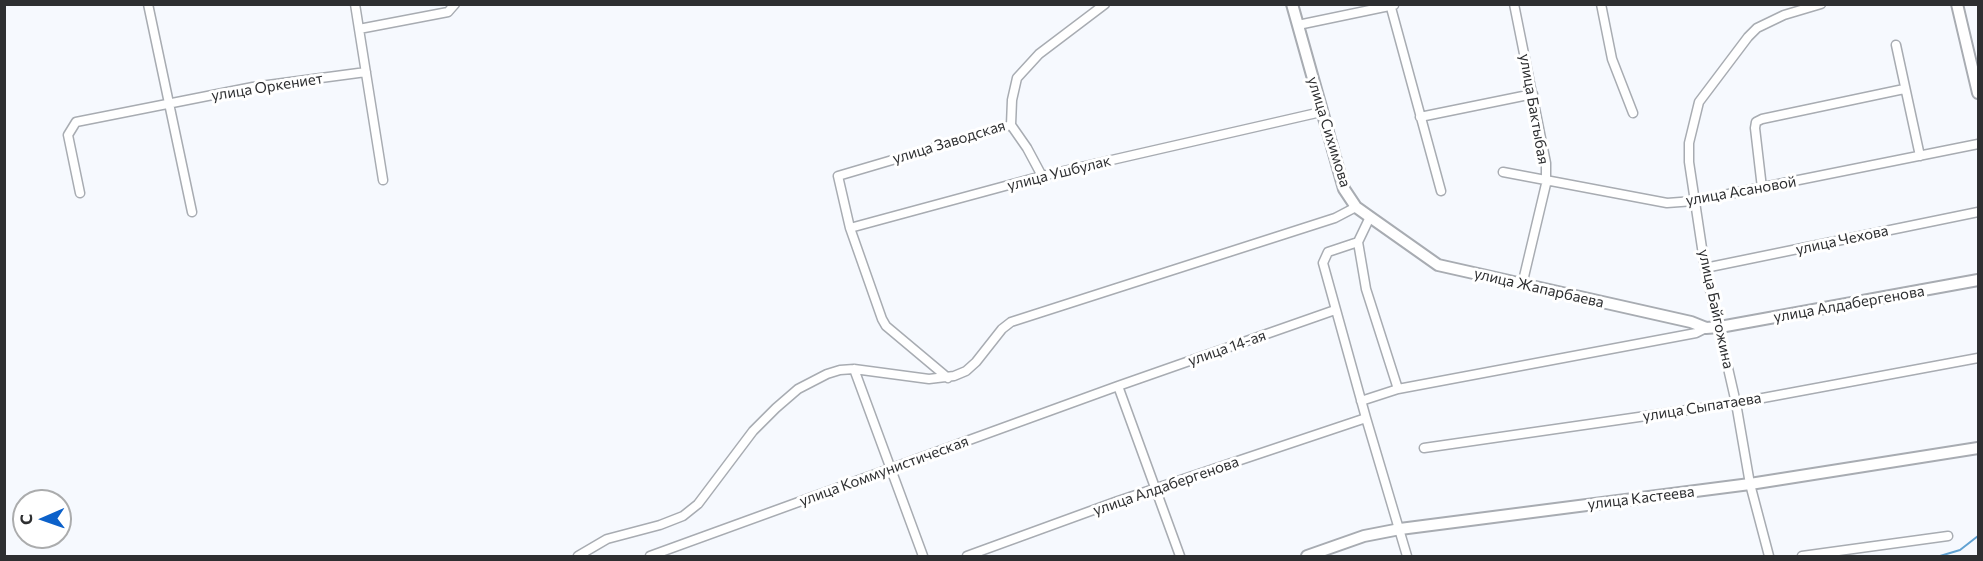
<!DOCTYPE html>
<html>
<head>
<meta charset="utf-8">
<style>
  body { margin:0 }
  #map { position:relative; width:1983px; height:561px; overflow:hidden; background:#f6f9fe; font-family:Commissioner,sans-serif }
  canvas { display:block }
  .frame { position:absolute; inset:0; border:6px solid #2e2f31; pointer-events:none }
  .north { position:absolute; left:12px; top:489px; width:60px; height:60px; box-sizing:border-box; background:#fff; border:2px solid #abacad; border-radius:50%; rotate:268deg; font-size:16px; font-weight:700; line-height:24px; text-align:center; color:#2e2f31 }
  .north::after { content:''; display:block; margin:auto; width:21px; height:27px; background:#0c61ca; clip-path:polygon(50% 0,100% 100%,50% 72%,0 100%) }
</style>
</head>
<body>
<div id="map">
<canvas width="1983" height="561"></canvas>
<div class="frame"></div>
<div class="north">С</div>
</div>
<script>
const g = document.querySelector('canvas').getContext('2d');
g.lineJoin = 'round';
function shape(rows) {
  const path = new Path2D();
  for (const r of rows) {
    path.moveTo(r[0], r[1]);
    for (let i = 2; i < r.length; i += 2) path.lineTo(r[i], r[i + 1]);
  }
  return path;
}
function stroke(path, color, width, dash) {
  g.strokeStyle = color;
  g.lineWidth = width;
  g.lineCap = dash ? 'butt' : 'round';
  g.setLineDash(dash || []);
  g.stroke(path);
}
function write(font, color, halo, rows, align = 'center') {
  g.font = font + ' Commissioner,sans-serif';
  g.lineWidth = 6;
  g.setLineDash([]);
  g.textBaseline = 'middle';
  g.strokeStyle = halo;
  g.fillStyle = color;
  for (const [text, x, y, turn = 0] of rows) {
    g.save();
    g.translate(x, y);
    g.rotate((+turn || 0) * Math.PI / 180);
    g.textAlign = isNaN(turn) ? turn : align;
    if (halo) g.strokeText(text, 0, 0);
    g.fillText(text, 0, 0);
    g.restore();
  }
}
stroke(shape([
  [1940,556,1960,550,1978,536]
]), '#61a2d2', 2);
const minor = shape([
  [148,4,192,212],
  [355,4,383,180],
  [1105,4,1039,54,1017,78,1012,100,1011,125,838,176,850,228,1042,176,1321,112],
  [1390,4,1441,191],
  [1514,4,1546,163,1546,184,1522,285],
  [1601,4,1612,59,1633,113],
  [1298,25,1394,5],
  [359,29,448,12,455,4],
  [1896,45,1920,156],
  [1420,117,1533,94],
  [1011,125,1027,148,1042,176],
  [1503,172,1667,203,1694,201,1978,144],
  [1762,188,1755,128,1756,122,1762,119,1904,89],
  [80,193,68,135,76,122,253,87,366,72],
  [1370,217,1358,242,1366,289,1398,389],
  [850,228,882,319,886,326,948,378],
  [1358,242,1328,252,1323,263,1366,418,1407,556],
  [1705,268,1978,212],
  [854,369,923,556],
  [1118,386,1180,556],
  [1361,401,1398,389,1696,333,1706,328],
  [1424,448,1736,403,1978,358],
  [578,556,607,539,660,525,683,516,698,504,753,431,776,408,798,389,827,374,840,370,854,369,929,379,954,376,966,371,976,362,1002,329,1011,322,1335,218,1356,207],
  [650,556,1118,386,1335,310],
  [967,556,1118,501,1366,418],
  [1769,556,1750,484,1736,403,1705,268,1689,162,1689,143,1699,102,1748,37,1757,28,1784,15,1821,4],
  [1802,556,1948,536]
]);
const tertiary = shape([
  [1292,4,1344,189,1356,207,1370,217,1438,265,1691,322,1706,328,1720,327,1978,280],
  [1957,4,1978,93],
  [1307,556,1364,536,1400,529,1750,484,1978,448]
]);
stroke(minor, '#a8acb2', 11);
stroke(tertiary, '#a8acb2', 14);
stroke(minor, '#fff', 8);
stroke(tertiary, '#fff', 10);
write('15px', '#2e2f31', '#fff', [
  ["улица Оркениет",267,87,-9],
  ["улица Бактыбая",1534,109,80],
  ["улица Сихимова",1329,132,73],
  ["улица Заводская",949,142,-17],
  ["улица Ушбулак",1059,173,-14],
  ["улица Асановой",1741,191,-10],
  ["улица Чехова",1842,240,-12],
  ["улица Жапарбаева",1539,288,13],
  ["улица Алдабергенова",1849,304,-10],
  ["улица Байгожина",1716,309,78],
  ["улица 14-ая",1227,348,-19],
  ["улица Сыпатаева",1702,407,-9],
  ["улица Коммунистическая",884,471,-20],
  ["улица Алдабергенова",1166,486,-19],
  ["улица Кастеева",1641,498,-7]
]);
</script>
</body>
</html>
